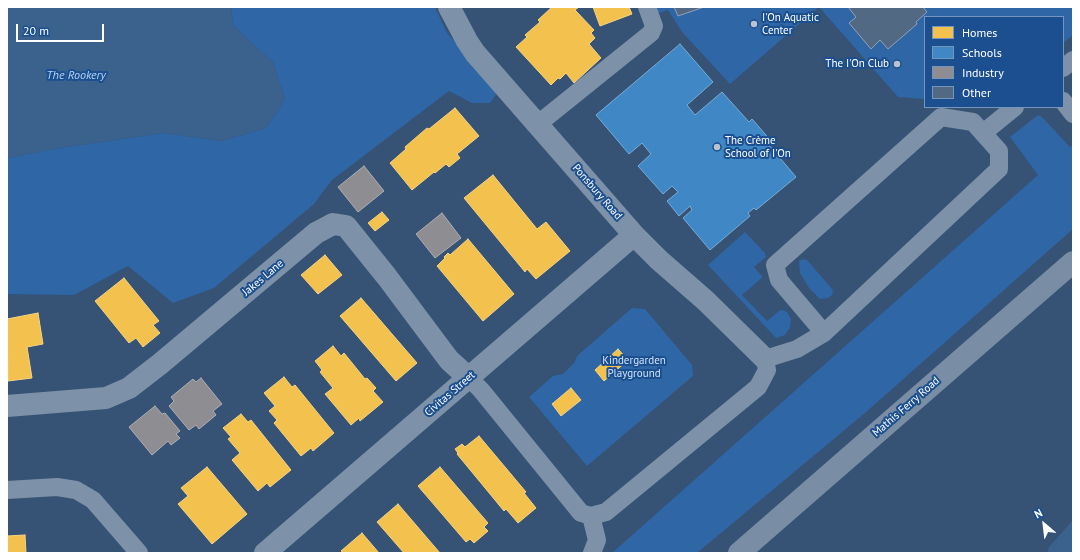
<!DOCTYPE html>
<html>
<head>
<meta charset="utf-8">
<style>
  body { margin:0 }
  #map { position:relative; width:1080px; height:560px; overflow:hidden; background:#365274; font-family:"PT Sans",sans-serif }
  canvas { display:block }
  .frame { position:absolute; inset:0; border:8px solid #fff; pointer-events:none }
  .legend { position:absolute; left:924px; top:16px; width:140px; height:92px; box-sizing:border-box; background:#1b4f8f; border:1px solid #7695bc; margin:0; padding:5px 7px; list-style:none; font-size:12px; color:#fff }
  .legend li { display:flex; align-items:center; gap:8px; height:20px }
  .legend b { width:20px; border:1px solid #7695bc }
  .north { position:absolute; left:1024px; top:504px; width:40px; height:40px; -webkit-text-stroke:3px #1b4f8f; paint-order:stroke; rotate:332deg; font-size:11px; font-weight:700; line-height:16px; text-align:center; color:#fff }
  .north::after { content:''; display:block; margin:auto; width:14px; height:18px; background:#fff; clip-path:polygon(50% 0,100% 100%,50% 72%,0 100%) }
  .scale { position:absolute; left:16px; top:24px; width:88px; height:18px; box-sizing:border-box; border:2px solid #fff; border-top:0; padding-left:5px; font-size:12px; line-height:14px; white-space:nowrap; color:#fff; -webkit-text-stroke:3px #1b4f8f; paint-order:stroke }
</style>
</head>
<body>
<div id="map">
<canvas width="1080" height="560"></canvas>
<div class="frame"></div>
<ul class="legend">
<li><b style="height:11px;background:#f2c14e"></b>Homes</li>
<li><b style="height:11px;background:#3f88c5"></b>Schools</li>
<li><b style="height:11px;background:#8d8d92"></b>Industry</li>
<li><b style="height:11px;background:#526984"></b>Other</li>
</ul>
<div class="north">N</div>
<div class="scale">20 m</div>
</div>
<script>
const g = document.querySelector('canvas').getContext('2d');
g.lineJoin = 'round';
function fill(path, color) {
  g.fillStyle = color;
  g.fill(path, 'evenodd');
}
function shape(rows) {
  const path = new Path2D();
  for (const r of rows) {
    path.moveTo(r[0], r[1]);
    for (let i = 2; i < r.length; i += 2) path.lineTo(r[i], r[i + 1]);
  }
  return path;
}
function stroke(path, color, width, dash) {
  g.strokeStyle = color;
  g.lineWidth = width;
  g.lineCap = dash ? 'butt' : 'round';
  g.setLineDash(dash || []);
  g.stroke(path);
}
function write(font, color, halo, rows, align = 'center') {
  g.font = font + ' "PT Sans",sans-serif';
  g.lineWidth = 4;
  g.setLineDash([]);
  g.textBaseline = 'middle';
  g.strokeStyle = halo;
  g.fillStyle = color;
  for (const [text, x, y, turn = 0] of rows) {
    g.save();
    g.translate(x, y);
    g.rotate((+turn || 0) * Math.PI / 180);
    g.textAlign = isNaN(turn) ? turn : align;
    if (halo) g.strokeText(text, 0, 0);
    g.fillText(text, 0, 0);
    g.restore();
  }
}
fill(shape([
  [231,7,435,7,447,33,499,90,490,103,472,103,449,91,332,180,314,204,214,288,173,303,128,266,74,295,7,294,7,158,59,148,164,133,222,141,266,128,285,99,273,62,233,26],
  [653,7,1073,7,1073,35,1063,43,1063,17,925,17,925,99,898,97,819,7,730,84,682,32,668,10,656,14],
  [1038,115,1042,117,1070,147,1073,145,1073,229,865,413,697,553,612,553,1038,175,1010,137],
  [745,232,765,253,766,257,754,267,763,277,742,295,767,321,779,311,783,310,787,312,791,319,790,327,785,335,776,338,708,265],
  [803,259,807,260,833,290,832,295,828,298,820,299,809,288,800,273,799,261],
  [632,308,645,309,692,365,693,376,587,466,529,397,553,376,563,374,574,363,577,356]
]), '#2f66a5');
fill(shape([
  [7,7,231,7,233,26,273,62,285,99,266,128,222,141,164,133,59,148,7,158],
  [1073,520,1073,553,1047,553,1049,547]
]), '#3b618d');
const homes = shape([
  [552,7,579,7,575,10,594,30,591,33,595,38,589,44,601,58,574,83,566,73,560,79,558,78,551,85,516,47,527,37,525,35,540,22,538,20,552,7],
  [593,7,629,7,632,14,600,26,593,7],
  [455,108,479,136,457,154,460,158,449,167,446,164,435,173,434,172,412,190,390,163,406,149,405,147,427,128,429,129,455,108],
  [493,175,537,229,546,222,570,251,536,279,527,269,525,272,464,198,493,175],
  [382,212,389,220,375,231,368,223,382,212],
  [468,239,514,294,483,321,437,266,445,258,444,257,448,253,450,255,468,239],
  [325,255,342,275,318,294,301,275,325,255],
  [124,278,159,321,153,325,160,333,143,347,136,338,129,343,95,301,124,278],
  [361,298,417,363,396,381,340,316,361,298],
  [38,313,43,344,27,347,32,378,8,381,7,319,38,313],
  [333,346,341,356,344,353,365,379,367,378,376,388,373,391,383,402,360,421,359,418,351,425,325,394,333,388,320,372,322,370,315,361,333,346],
  [618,349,628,360,604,381,595,370,618,349],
  [284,377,292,387,295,385,334,433,313,451,311,448,301,456,274,423,277,420,269,411,275,406,264,393,284,377],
  [571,388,581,400,561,416,552,404,571,388],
  [241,414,248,422,251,420,291,470,270,487,267,483,258,491,232,460,240,453,228,439,231,437,223,428,241,414],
  [479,436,526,492,524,493,536,508,518,523,506,509,504,511,457,454,458,453,455,449,462,444,465,447,479,436],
  [207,467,247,514,212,544,178,504,188,496,181,488,207,467],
  [440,467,488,523,484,527,488,531,474,543,470,539,466,542,418,486,440,467],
  [398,504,440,553,404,553,377,522,398,504],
  [362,533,379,553,342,553,343,552,341,551,362,533],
  [25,535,26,553,7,553,7,536,25,535]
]);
fill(homes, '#f2c14e');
stroke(homes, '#f6d483', 1);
const schools = shape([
  [680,44,713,82,687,105,695,115,722,92,749,122,752,119,772,142,769,145,796,177,756,210,754,208,748,213,750,216,710,250,683,218,692,210,690,206,679,216,667,201,678,192,672,186,663,194,638,166,651,154,642,143,629,154,596,115,680,44]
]);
fill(schools, '#3f88c5');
stroke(schools, '#79acd6', 1);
const industry = shape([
  [364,166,384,191,358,212,338,187,364,166],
  [442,213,461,238,435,258,416,234,442,213],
  [201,378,222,404,213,411,216,415,199,429,196,425,189,430,169,406,174,401,171,397,193,379,196,382,201,378],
  [155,406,162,414,165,413,180,431,176,434,180,438,171,445,168,441,152,455,129,427,155,406]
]);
fill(industry, '#8d8d92');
stroke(industry, '#afafb3', 1);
const building = shape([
  [674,7,704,7,678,16,674,7],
  [848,7,923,7,927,12,916,22,917,24,888,49,880,40,871,49,849,23,856,17,848,7]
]);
fill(building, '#526984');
stroke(building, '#92a2b6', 1);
stroke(shape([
  [1063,68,1073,60],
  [1063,101,1073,114],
  [538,124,651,33,654,26,647,7],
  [983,133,1015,107],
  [469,378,481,390,581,513,591,516,606,512,758,387,767,370,765,359,797,349,824,333,999,169,999,151,973,122,941,117,775,265,779,280,824,333],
  [7,490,57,487,76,490,93,500,139,553],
  [591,516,597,540,592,553]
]), '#7d92a8', 18);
stroke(shape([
  [449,7,467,41,475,53,634,235,659,260,706,301,765,359],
  [7,406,106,398,129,388,160,364,316,233,333,224,346,226,387,277,449,360,469,378],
  [265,553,634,235]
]), '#7d92a8', 22);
stroke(shape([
  [739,553,1073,262]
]), '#798da4', 22);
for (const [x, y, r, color] of [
  [754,24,4,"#b9c2ce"],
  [897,64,4,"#b9c2ce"],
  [717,147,4,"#b9c2ce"]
]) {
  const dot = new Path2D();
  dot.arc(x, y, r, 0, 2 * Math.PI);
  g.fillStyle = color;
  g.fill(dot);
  stroke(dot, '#1b4f8f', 1.5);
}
write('11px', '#fff', '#1b4f8f', [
  ["I'On Aquatic",762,18],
  ["Center",762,31],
  ["The I'On Club",889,64,"right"],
  ["The Crème",725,141],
  ["School of I'On",725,154]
], 'left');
write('11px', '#fff', '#1b4f8f', [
  ["Ponsbury Road",597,192,49],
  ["Jakes Lane",263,278,-40],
  ["Civitas Street",450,394,-41],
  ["Mathis Ferry Road",906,407,-41]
]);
write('11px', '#cfe3fa', '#1b4f8f', [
  ["Kindergarden",634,361],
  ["Playground",634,374]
]);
write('italic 12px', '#b5d3f5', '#1b4f8f', [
  ["The Rookery",76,76]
]);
</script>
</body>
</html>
